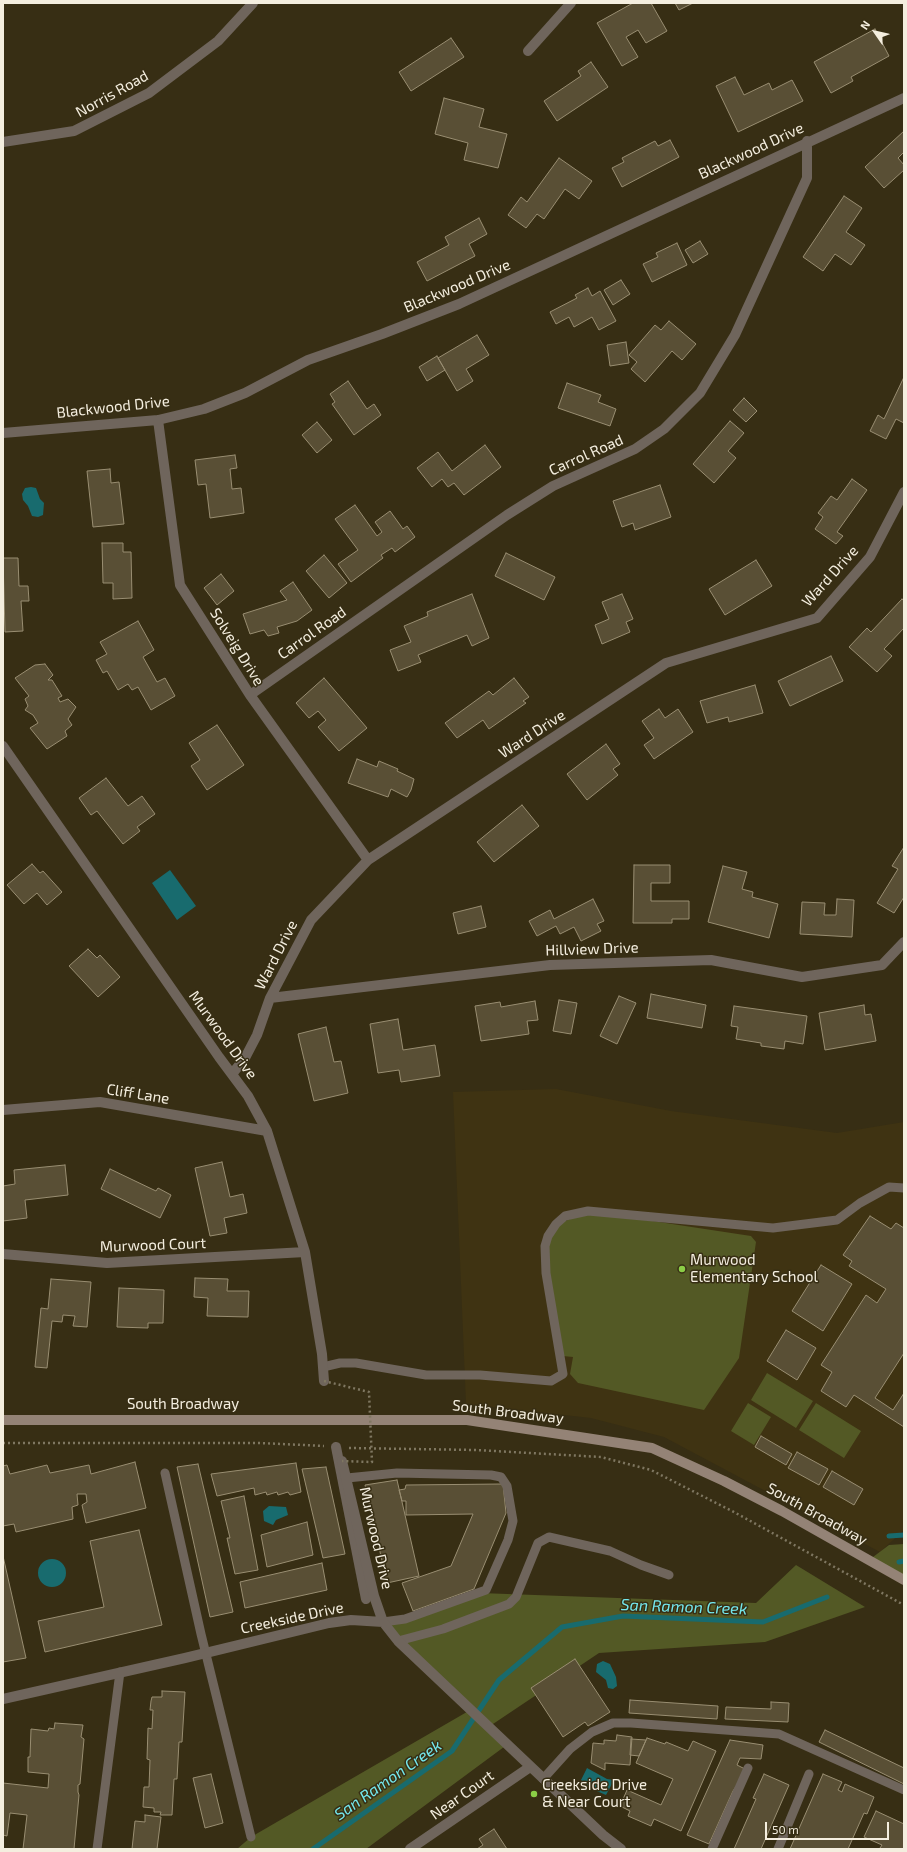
<!DOCTYPE html>
<html>
<head>
<meta charset="utf-8">
<style>
  body { margin:0 }
  #map { position:relative; width:907px; height:1852px; overflow:hidden; background:#372e14; font-family:"Exo 2",sans-serif }
  canvas { display:block }
  .frame { position:absolute; inset:0; border:4px solid #f4eedf; pointer-events:none }
  .north { position:absolute; left:855px; top:12px; width:40px; height:40px; -webkit-text-stroke:3px #372e14; paint-order:stroke; rotate:304deg; font-size:11px; font-weight:700; line-height:16px; text-align:center; color:#f4eedf }
  .north::after { content:''; display:block; margin:auto; width:14px; height:18px; background:#f4eedf; clip-path:polygon(50% 0,100% 100%,50% 72%,0 100%) }
  .scale { position:absolute; left:765px; top:1822px; width:124px; height:18px; box-sizing:border-box; border:2px solid #f4eedf; border-top:0; padding-left:5px; font-size:12px; line-height:14px; white-space:nowrap; color:#f4eedf; -webkit-text-stroke:3px #372e14; paint-order:stroke }
</style>
</head>
<body>
<div id="map">
<canvas width="907" height="1852"></canvas>
<div class="frame"></div>
<div class="north">N</div>
<div class="scale">50 m</div>
</div>
<script>
const g = document.querySelector('canvas').getContext('2d');
g.lineJoin = 'round';
function fill(path, color) {
  g.fillStyle = color;
  g.fill(path, 'evenodd');
}
function shape(rows) {
  const path = new Path2D();
  for (const r of rows) {
    if (r.length === 3) {
      path.moveTo(r[0] + r[2], r[1]);
      path.arc(r[0], r[1], r[2], 0, 2 * Math.PI);
      continue;
    }
    path.moveTo(r[0], r[1]);
    for (let i = 2; i < r.length; i += 2) path.lineTo(r[i], r[i + 1]);
  }
  return path;
}
function stroke(path, color, width, dash) {
  g.strokeStyle = color;
  g.lineWidth = width;
  g.lineCap = dash ? 'butt' : 'round';
  g.setLineDash(dash || []);
  g.stroke(path);
}
function write(font, color, halo, rows, align = 'center') {
  g.font = font + ' "Exo 2",sans-serif';
  g.lineWidth = 3;
  g.setLineDash([]);
  g.textBaseline = 'middle';
  g.strokeStyle = halo;
  g.fillStyle = color;
  for (const [text, x, y, turn = 0] of rows) {
    g.save();
    g.translate(x, y);
    g.rotate((+turn || 0) * Math.PI / 180);
    g.textAlign = isNaN(turn) ? turn : align;
    if (halo) g.strokeText(text, 0, 0);
    g.fillText(text, 0, 0);
    g.restore();
  }
}
fill(shape([
  [556,1089,671,1111,837,1133,904,1122,904,1530,880,1552,664,1437,591,1418,466,1404,453,1092]
]), '#3f3312');
fill(shape([
  [582,1214,626,1217,751,1236,756,1242,739,1358,704,1410,578,1383,570,1374,573,1357,563,1356,546,1282,548,1239,556,1225],
  [767,1373,813,1401,796,1428,751,1400],
  [748,1403,771,1417,754,1445,731,1431],
  [816,1403,861,1431,844,1458,799,1430],
  [904,1544,904,1580,869,1560,889,1545],
  [796,1565,865,1607,765,1642,599,1653,490,1726,508,1744,366,1849,237,1849,251,1837,472,1709,383,1622,480,1593,756,1603]
]), '#535925');
fill(shape([
  [31,487,36,488,40,499,44,503,43,515,38,517,32,516,28,506,23,500,22,494,25,488],
  [170,870,196,906,177,920,152,883],
  [269,1506,286,1507,288,1515,276,1520,273,1525,264,1521,263,1511],
  [52,1573,14],
  [603,1661,610,1664,616,1677,617,1686,613,1689,608,1688,606,1680,596,1672,597,1664],
  [587,1768,607,1779,614,1780,606,1795,592,1789,581,1780]
]), '#186b6e');
stroke(shape([
  [889,1536,904,1535],
  [899,1562,904,1561],
  [313,1849,452,1751,499,1680,562,1627,623,1616,763,1622,827,1597]
]), '#186b6e', 5);
const building = shape([
  [633,3,651,3,667,31,646,43,638,30,626,37,638,57,622,66,597,23,633,3],
  [675,3,693,3,679,10,675,3],
  [875,29,889,56,851,77,853,81,831,93,814,62,875,29],
  [451,38,464,57,411,91,399,72,451,38],
  [591,62,608,87,557,121,544,101,581,76,578,71,591,62],
  [735,77,744,95,769,83,772,90,792,80,803,101,738,132,716,86,735,77],
  [444,98,484,109,479,127,507,134,498,168,464,160,468,143,435,134,444,98],
  [904,131,904,152,898,158,904,165,904,170,884,188,865,167,904,131],
  [670,140,679,157,622,187,612,168,624,162,622,158,655,141,658,146,670,140],
  [559,158,592,181,579,199,565,189,544,219,537,214,526,228,508,215,521,197,527,202,559,158],
  [844,196,862,208,846,232,865,245,851,265,835,254,823,271,803,257,844,196],
  [479,218,487,234,469,244,475,256,427,281,417,262,449,245,445,237,479,218],
  [700,241,708,254,693,263,685,250,700,241],
  [677,243,687,265,652,282,643,264,658,257,656,253,677,243],
  [621,280,630,294,613,305,604,290,621,280],
  [588,288,592,296,600,291,616,321,599,330,592,317,574,327,569,317,556,324,550,312,577,298,575,295,588,288],
  [669,321,696,344,682,360,672,351,645,382,631,369,637,362,629,355,655,325,661,330,669,321],
  [477,335,489,355,466,369,473,381,457,391,438,358,477,335],
  [626,342,629,363,610,366,607,345,626,342],
  [437,356,445,370,427,381,419,367,437,356],
  [904,377,904,423,896,419,886,439,870,431,878,415,884,419,904,377],
  [348,381,367,409,374,404,381,415,354,435,332,404,335,402,330,394,348,381],
  [567,383,601,395,598,402,616,409,610,426,558,408,567,383],
  [744,398,757,411,746,422,733,410,744,398],
  [730,421,744,433,728,451,736,458,714,483,693,464,730,421],
  [317,422,332,440,317,453,302,435,317,422],
  [485,445,501,467,464,495,454,483,448,487,442,479,432,487,417,468,438,452,452,471,485,445],
  [235,455,237,468,230,469,232,489,241,488,244,513,210,518,206,484,198,485,195,460,235,455],
  [110,469,111,483,119,482,124,524,93,527,87,471,110,469],
  [852,479,867,490,837,532,843,536,836,544,815,529,823,517,818,513,831,496,837,500,852,479],
  [660,485,671,517,635,530,633,523,622,527,613,501,660,485],
  [355,505,377,536,382,532,375,522,390,511,403,529,407,526,415,537,395,552,392,548,381,555,383,558,351,582,338,564,358,550,335,519,355,505],
  [102,543,123,543,123,552,131,552,132,598,113,599,113,583,103,583,102,543],
  [506,553,555,577,544,600,495,576,506,553],
  [324,555,347,583,329,598,306,571,324,555],
  [3,558,18,558,19,586,28,586,29,601,21,601,23,631,5,632,3,558],
  [756,560,772,586,725,615,709,589,756,560],
  [221,574,234,591,217,605,204,588,221,574],
  [293,582,312,610,297,621,277,627,279,633,268,636,264,630,250,634,243,614,287,600,280,591,293,582],
  [472,594,489,638,472,646,467,635,418,655,421,662,398,671,390,650,411,642,404,626,428,616,427,612,472,594],
  [622,594,633,619,626,622,630,632,602,644,595,625,609,619,602,602,622,594],
  [902,599,904,601,904,628,884,649,892,656,877,672,849,647,867,628,871,632,902,599],
  [138,621,154,650,143,657,157,682,165,678,175,696,151,710,138,687,132,690,128,684,118,690,107,671,103,673,96,660,107,654,100,642,138,621],
  [831,656,843,681,790,706,778,681,831,656],
  [45,664,53,675,48,680,52,680,62,696,58,698,60,702,68,699,76,707,68,719,72,725,65,731,67,736,47,749,30,728,38,723,33,715,25,710,28,706,25,699,29,696,15,678,35,665,45,664],
  [324,678,367,728,339,751,318,727,326,720,318,711,309,718,296,703,324,678],
  [514,678,529,697,523,701,526,703,489,729,483,720,457,738,445,723,489,691,493,695,514,678],
  [755,685,763,713,729,722,728,717,707,723,700,701,755,685],
  [659,709,665,718,678,709,693,732,654,759,644,745,654,738,642,721,659,709],
  [217,725,244,765,207,790,191,766,200,760,189,743,217,725],
  [606,744,620,764,613,769,618,775,587,800,567,774,606,744],
  [357,759,377,767,379,761,398,769,397,771,414,779,411,790,407,797,391,789,388,797,348,783,357,759],
  [106,778,128,806,142,796,155,814,137,827,140,831,123,844,97,811,91,815,79,798,106,778],
  [522,805,539,826,494,862,477,842,522,805],
  [904,847,904,897,894,913,877,903,898,869,892,866,904,847],
  [32,864,40,873,43,871,62,892,47,905,37,893,24,904,7,885,32,864],
  [634,865,670,865,670,883,651,883,651,901,689,901,689,919,672,919,672,923,633,923,634,865],
  [723,866,747,872,742,889,753,892,752,897,778,904,769,938,708,922,723,866],
  [593,899,604,921,597,924,601,931,581,941,574,927,560,934,556,926,537,936,529,921,550,910,554,919,593,899],
  [837,899,854,900,852,937,800,934,802,902,825,903,824,915,836,915,837,899],
  [481,906,486,927,458,934,453,913,481,906],
  [88,949,97,958,100,955,120,977,98,997,69,966,88,949],
  [651,994,706,1005,702,1028,647,1018,651,994],
  [619,996,636,1003,617,1044,600,1036,619,996],
  [559,1000,577,1003,571,1034,553,1031,559,1000],
  [535,1001,538,1020,527,1021,529,1034,481,1041,475,1006,500,1002,501,1007,535,1001],
  [864,1005,865,1015,871,1014,876,1041,825,1050,819,1013,864,1005],
  [734,1006,807,1016,803,1044,785,1041,784,1049,761,1046,761,1043,736,1039,738,1027,731,1026,734,1006],
  [398,1019,403,1050,435,1045,440,1076,401,1082,399,1070,378,1073,370,1024,398,1019],
  [326,1027,334,1062,341,1061,348,1093,314,1101,298,1034,326,1027],
  [222,1162,230,1197,243,1194,247,1213,224,1218,227,1233,210,1236,195,1168,222,1162],
  [65,1165,68,1195,25,1200,27,1218,3,1221,3,1186,15,1184,14,1170,65,1165],
  [110,1169,156,1191,158,1188,171,1195,160,1218,101,1189,110,1169],
  [870,1216,891,1229,896,1223,904,1228,904,1353,875,1398,893,1410,904,1393,904,1427,854,1395,846,1407,821,1391,832,1372,821,1365,866,1295,877,1303,886,1289,849,1266,852,1261,843,1255,870,1216],
  [821,1265,852,1284,823,1331,792,1311,821,1265],
  [195,1278,228,1279,227,1291,249,1291,248,1317,207,1316,208,1298,194,1297,195,1278],
  [51,1279,91,1282,87,1327,73,1326,75,1316,63,1315,62,1322,52,1321,47,1368,35,1367,41,1308,48,1309,51,1279],
  [119,1288,164,1290,163,1323,148,1323,148,1328,117,1327,119,1288],
  [786,1330,816,1348,797,1380,767,1361,786,1330],
  [761,1436,792,1454,786,1465,755,1447,761,1436],
  [797,1452,828,1469,819,1485,788,1468,797,1452],
  [135,1462,146,1508,86,1523,82,1505,87,1502,86,1494,77,1494,78,1505,72,1507,73,1519,16,1532,14,1524,3,1526,3,1466,7,1465,10,1474,47,1465,50,1473,89,1465,91,1474,135,1462],
  [296,1463,301,1492,290,1495,288,1492,278,1495,277,1492,267,1495,266,1492,255,1495,254,1488,217,1496,211,1474,296,1463],
  [198,1464,233,1612,210,1617,177,1467,198,1464],
  [326,1467,345,1554,323,1558,302,1469,326,1467],
  [832,1471,863,1489,854,1505,823,1487,832,1471],
  [397,1480,419,1576,387,1583,365,1485,397,1480],
  [503,1484,506,1513,474,1589,413,1611,402,1583,451,1566,473,1514,406,1515,406,1501,402,1501,399,1490,405,1489,406,1485,503,1484],
  [244,1496,258,1570,235,1574,227,1538,230,1538,221,1501,244,1496],
  [307,1522,313,1555,267,1567,261,1535,307,1522],
  [139,1530,162,1625,45,1652,38,1621,104,1607,90,1541,139,1530],
  [3,1556,26,1658,3,1662,3,1556],
  [322,1563,327,1590,245,1608,240,1582,322,1563],
  [575,1659,610,1712,588,1726,585,1722,563,1737,531,1688,575,1659],
  [162,1691,185,1692,182,1742,179,1742,177,1779,174,1779,172,1815,160,1815,161,1812,154,1812,154,1808,143,1807,144,1787,149,1787,150,1760,147,1759,148,1728,152,1729,153,1710,150,1710,151,1701,152,1697,162,1697,162,1691],
  [630,1700,718,1706,717,1719,629,1713,630,1700],
  [771,1702,789,1703,788,1722,725,1719,726,1707,771,1709,771,1702],
  [55,1723,83,1725,81,1737,84,1739,80,1784,78,1785,78,1792,79,1795,74,1849,23,1849,27,1815,10,1813,7,1836,3,1835,3,1783,48,1788,49,1774,28,1772,28,1757,30,1757,31,1729,48,1731,49,1728,54,1729,55,1723],
  [825,1730,904,1768,904,1784,819,1742,825,1730],
  [617,1735,632,1737,630,1765,605,1763,605,1770,591,1763,593,1743,604,1744,604,1740,616,1741,617,1735],
  [647,1738,665,1744,666,1742,688,1751,693,1741,716,1751,681,1831,654,1819,651,1826,628,1816,630,1811,620,1806,627,1790,661,1805,673,1779,636,1763,647,1738],
  [631,1739,646,1740,639,1756,630,1755,631,1739],
  [730,1740,763,1745,761,1759,740,1758,737,1765,747,1770,733,1791,709,1844,687,1835,730,1740],
  [211,1774,223,1823,205,1828,193,1778,211,1774],
  [764,1774,789,1785,761,1849,734,1849,756,1799,753,1798,764,1774],
  [823,1774,842,1782,838,1790,842,1792,845,1784,874,1797,867,1814,864,1813,848,1849,790,1849,823,1774],
  [876,1811,904,1824,904,1849,883,1849,880,1848,882,1845,864,1837,876,1811],
  [145,1815,161,1817,157,1849,132,1849,135,1821,145,1822,145,1815],
  [494,1829,507,1849,477,1849,483,1845,479,1839,494,1829]
]);
fill(building, '#594f35');
stroke(building, '#998e72', 1);
stroke(shape([
  [3,1443,260,1443,324,1446],
  [349,1448,476,1450,601,1457,651,1470,732,1511,904,1605]
]), '#7f7761', 2.5, [2, 3]);
stroke(shape([
  [323,1367,340,1363,356,1363,426,1375,480,1375,551,1381,563,1374,546,1273,545,1246,548,1236,556,1224,565,1216,588,1211,773,1228,837,1220,860,1203,889,1187,904,1188],
  [165,1473,201,1634,251,1837],
  [347,1478,397,1473,491,1475,501,1477,507,1486,513,1521,508,1540,486,1590,405,1619,383,1622],
  [398,1641,443,1629,509,1604,516,1597,538,1543,549,1537,610,1551,641,1565,669,1575],
  [543,1779,570,1749,592,1732,613,1723,631,1723,779,1734,904,1790],
  [97,1849,120,1672],
  [712,1849,748,1768],
  [778,1849,809,1774]
]), '#6f655c', 9);
stroke(shape([
  [336,1447,366,1599]
]), '#6f655c', 10);
stroke(shape([
  [528,51,571,3],
  [3,142,74,131,149,93,218,41,253,3],
  [158,420,180,585,250,695,368,860],
  [3,433,158,420,204,409,245,393,308,360,382,334,459,304,904,98],
  [250,695,507,515,553,486,635,449,664,429,700,393,735,335,807,178,807,141],
  [3,746,219,1057,248,1096,267,1131,305,1252,322,1354,324,1381],
  [270,998,550,965,711,960,802,977,882,965,904,942],
  [232,1074,245,1058,257,1035,270,998,311,920,368,860,666,663,817,618,870,557,904,492],
  [3,1110,100,1102,267,1131],
  [3,1254,107,1263,305,1252],
  [342,1461,374,1596,383,1622],
  [3,1699,185,1658,329,1623,351,1620,383,1622,398,1641,603,1835,621,1849],
  [410,1849,530,1767]
]), '#6f655c', 10);
stroke(shape([
  [3,1420,467,1420,652,1448,724,1481,782,1511,904,1580]
]), '#948376', 10);
stroke(shape([
  [324,1381,369,1392,372,1462,342,1461]
]), '#7f7761', 2.5, [2, 3]);
for (const [x, y, r, color] of [
  [682,1269,4,"#8bce46"],
  [534,1794,4,"#8bce46"]
]) {
  const dot = new Path2D();
  dot.arc(x, y, r, 0, 2 * Math.PI);
  g.fillStyle = color;
  g.fill(dot);
  stroke(dot, '#372e14', 1.5);
}
write('15px', '#f4eedf', '#372e14', [
  ["Norris Road",112,94,-29],
  ["Blackwood Drive",751,151,-25],
  ["Blackwood Drive",457,286,-23],
  ["Blackwood Drive",113,407,-6],
  ["Carrol Road",586,455,-24],
  ["Ward Drive",830,576,-48],
  ["Carrol Road",312,633,-35],
  ["Solveig Drive",237,647,58],
  ["Ward Drive",532,734,-33],
  ["Hillview Drive",592,949,-2],
  ["Ward Drive",276,955,-63],
  ["Murwood Drive",223,1035,54],
  ["Cliff Lane",138,1094,9],
  ["Murwood Court",153,1245,-2],
  ["South Broadway",183,1404],
  ["South Broadway",508,1412,7],
  ["South Broadway",817,1514,29],
  ["Murwood Drive",376,1538,77],
  ["Creekside Drive",292,1618,-12],
  ["Near Court",462,1795,-35]
]);
write('15px', '#f4eedf', '#372e14', [
  ["Murwood",690,1260],
  ["Elementary School",690,1277],
  ["Creekside Drive",542,1785],
  ["& Near Court",542,1802]
], 'left');
write('italic 16px', '#74e8ed', '#372e14', [
  ["San Ramon Creek",684,1607,2],
  ["San Ramon Creek",388,1780,-35]
]);
</script>
</body>
</html>
